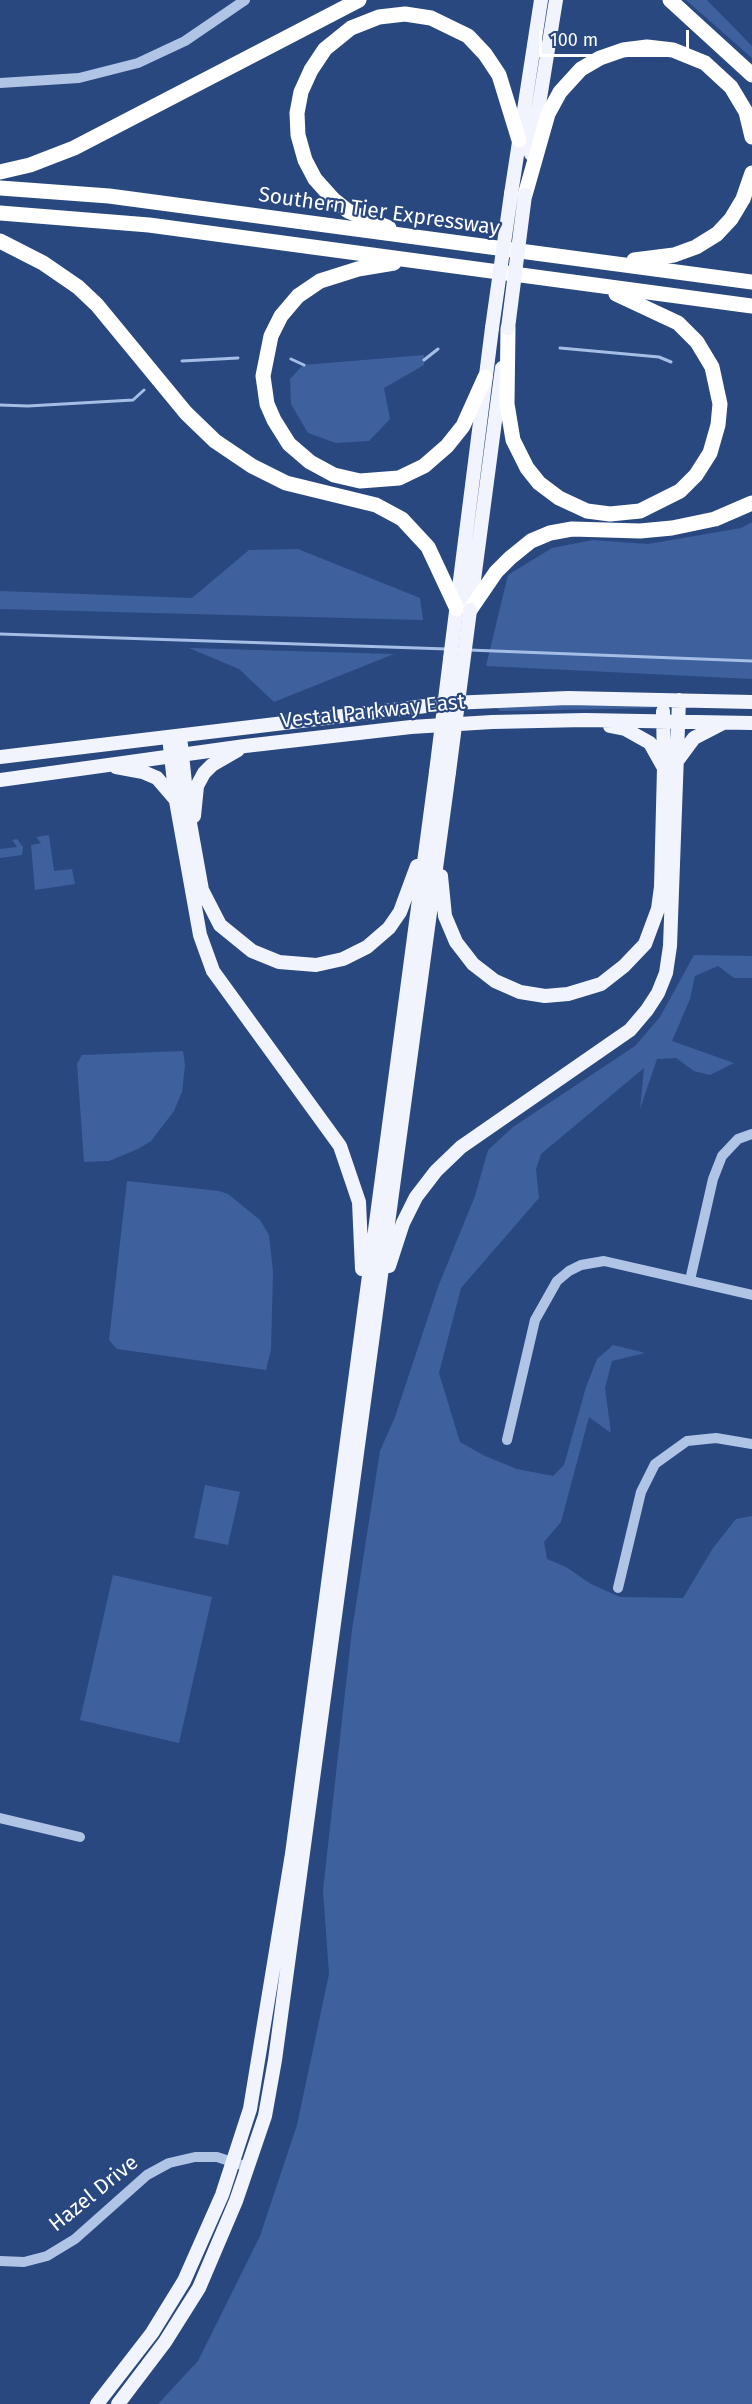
<!DOCTYPE html>
<html>
<head>
<meta charset="utf-8">
<style>
  body { margin:0 }
  #map { position:relative; width:752px; height:2404px; overflow:hidden; background:#294880; font-family:"Fira Sans",sans-serif }
  canvas { display:block }
  .scale { position:absolute; left:539px; top:30px; width:150px; height:27px; box-sizing:border-box; border:3px solid #fff; border-top:0; padding-left:8px; font-size:18px; line-height:21px; white-space:nowrap; color:#fff; -webkit-text-stroke:4px #294880; paint-order:stroke }
</style>
</head>
<body>
<div id="map">
<canvas width="752" height="2404"></canvas>
<div class="scale">100 m</div>
</div>
<script>
const g = document.querySelector('canvas').getContext('2d');
g.lineJoin = 'round';
function fill(path, color) {
  g.fillStyle = color;
  g.fill(path, 'evenodd');
}
function shape(rows) {
  const path = new Path2D();
  for (const r of rows) {
    path.moveTo(r[0], r[1]);
    for (let i = 2; i < r.length; i += 2) path.lineTo(r[i], r[i + 1]);
  }
  return path;
}
function stroke(path, color, width, dash) {
  g.strokeStyle = color;
  g.lineWidth = width;
  g.lineCap = dash ? 'butt' : 'round';
  g.setLineDash(dash || []);
  g.stroke(path);
}
function write(font, color, halo, rows, align = 'center') {
  g.font = font + ' "Fira Sans",sans-serif';
  g.lineWidth = 4.5;
  g.setLineDash([]);
  g.textBaseline = 'middle';
  g.strokeStyle = halo;
  g.fillStyle = color;
  for (const [text, x, y, turn = 0] of rows) {
    g.save();
    g.translate(x, y);
    g.rotate((+turn || 0) * Math.PI / 180);
    g.textAlign = isNaN(turn) ? turn : align;
    if (halo) g.strokeText(text, 0, 0);
    g.fillText(text, 0, 0);
    g.restore();
  }
}
fill(shape([
  [686,0,707,0,752,46,752,58],
  [424,355,424,365,384,388,390,419,369,441,336,443,308,433,291,404,290,379,303,365],
  [752,522,752,679,486,666,508,575,552,548,593,540,648,544,741,528],
  [298,549,420,598,423,620,0,609,0,591,192,598,249,550],
  [189,648,394,654,274,702,239,669],
  [542,704,646,706,657,708,500,711,495,706],
  [49,835,54,871,72,869,75,884,35,890,31,845,41,843,36,837],
  [17,839,23,847,22,855,0,858,0,849,17,847,12,840],
  [694,955,752,956,752,978,734,978,718,966,695,976,690,999,672,1041,734,1063,710,1075,694,1071,676,1058,657,1059,640,1109,644,1068,541,1154,536,1169,539,1198,461,1288,439,1373,460,1442,485,1456,517,1469,553,1476,564,1465,586,1387,597,1359,613,1345,645,1353,612,1361,605,1388,611,1433,589,1417,561,1522,544,1542,547,1559,566,1567,591,1584,620,1597,683,1598,713,1548,736,1519,752,1516,752,2404,158,2404,198,2361,260,2236,297,2125,329,1974,323,1890,352,1630,380,1451,395,1417,438,1287,475,1196,488,1150,513,1127,635,1046,660,1017],
  [183,1051,185,1065,182,1092,174,1111,151,1141,138,1149,109,1161,84,1162,77,1064,82,1055],
  [127,1181,219,1191,228,1194,260,1220,269,1235,273,1272,271,1349,266,1370,117,1349,109,1340],
  [205,1485,240,1492,228,1545,194,1538],
  [113,1575,212,1597,179,1743,80,1720]
]), '#3e609d');
stroke(shape([
  [560,348,659,357,671,362],
  [291,359,304,365],
  [424,360,438,349],
  [182,361,238,358],
  [0,405,28,406,133,400,144,390],
  [0,634,447,649],
  [469,650,752,661]
]), '#a5bee6', 3);
stroke(shape([
  [0,83,79,78,138,63,185,41,245,0],
  [690,1280,713,1179,722,1156,738,1139,752,1134],
  [507,1440,535,1320,557,1281,569,1271,581,1265,604,1261,752,1295],
  [618,1588,641,1492,655,1464,687,1441,716,1438,752,1444],
  [0,1818,80,1837],
  [0,2261,24,2262,47,2256,75,2239,147,2175,169,2163,195,2157,217,2157,248,2167]
]), '#b0c4e5', 10);
stroke(shape([
  [531,154,556,0],
  [511,194,541,0],
  [470,610,502,368],
  [450,659,492,328],
  [663,711,664,764],
  [181,745,188,812,202,890,220,925,252,951,279,962,316,965,343,959,367,947,389,928,400,912,417,866],
  [170,746,176,801,200,935,213,971,340,1146,359,1202,362,1269],
  [0,757,451,703,568,698,752,702],
  [677,761,694,738,723,723],
  [116,767,143,772,157,778,175,799],
  [0,780,245,746,411,727,492,722,585,720,752,723],
  [194,816,197,786,204,773,212,765,238,750],
  [441,876,445,916,456,942,473,964,495,981,520,992,545,996,568,994,601,984,624,966,645,944,658,909,661,887,664,768,650,743,625,729,610,726],
  [389,1266,403,1223,416,1197,436,1171,461,1147,630,1030,647,1010,658,993,666,973,670,946,679,700],
  [97,2404,152,2333,184,2281,222,2195,250,2109,292,1854,436,772],
  [118,2404,165,2342,199,2288,236,2201,265,2116,275,2060,449,772]
]), '#f1f4fd', 14);
stroke(shape([
  [670,0,752,75],
  [0,172,30,165,74,148,359,0],
  [0,188,109,196,752,282],
  [525,195,548,114,560,92,581,69,600,58,623,50,647,47,673,50,705,63,731,87,746,112,752,137],
  [0,213,149,225,752,306],
  [389,228,348,211,333,199,315,179,305,160,298,135,297,113,301,92,311,70,325,49,351,28,379,17,405,14,431,18,468,36,485,54,499,75,519,140],
  [0,241,43,263,78,287,97,305,186,413,215,441,252,466,286,483,376,505,402,519,428,547,457,609],
  [634,260,674,255,696,247,717,234,731,219,743,199,752,173],
  [394,263,358,269,320,281,298,296,281,316,271,336,263,376,267,404,274,420,289,444,310,462,334,475,360,481,399,478,424,466,447,446,463,426,485,377],
  [508,328,507,404,513,440,527,468,539,483,559,498,587,511,610,514,640,511,680,491,696,475,710,453,718,425,720,404,712,367,697,342,678,323,616,294],
  [470,610,496,572,510,558,531,541,550,533,572,529,640,531,672,528,715,519,752,503]
]), '#fff', 15);
stroke(shape([
  [492,328,511,194],
  [508,328,525,195],
  [436,772,450,659],
  [449,772,470,610]
]), '#f1f4fd', 14);
write('21px', '#fff', '#294880', [
  ["Southern Tier Expressway",379,212,8],
  ["Vestal Parkway East",373,712,-6],
  ["Hazel Drive",94,2194,-39]
]);
</script>
</body>
</html>
